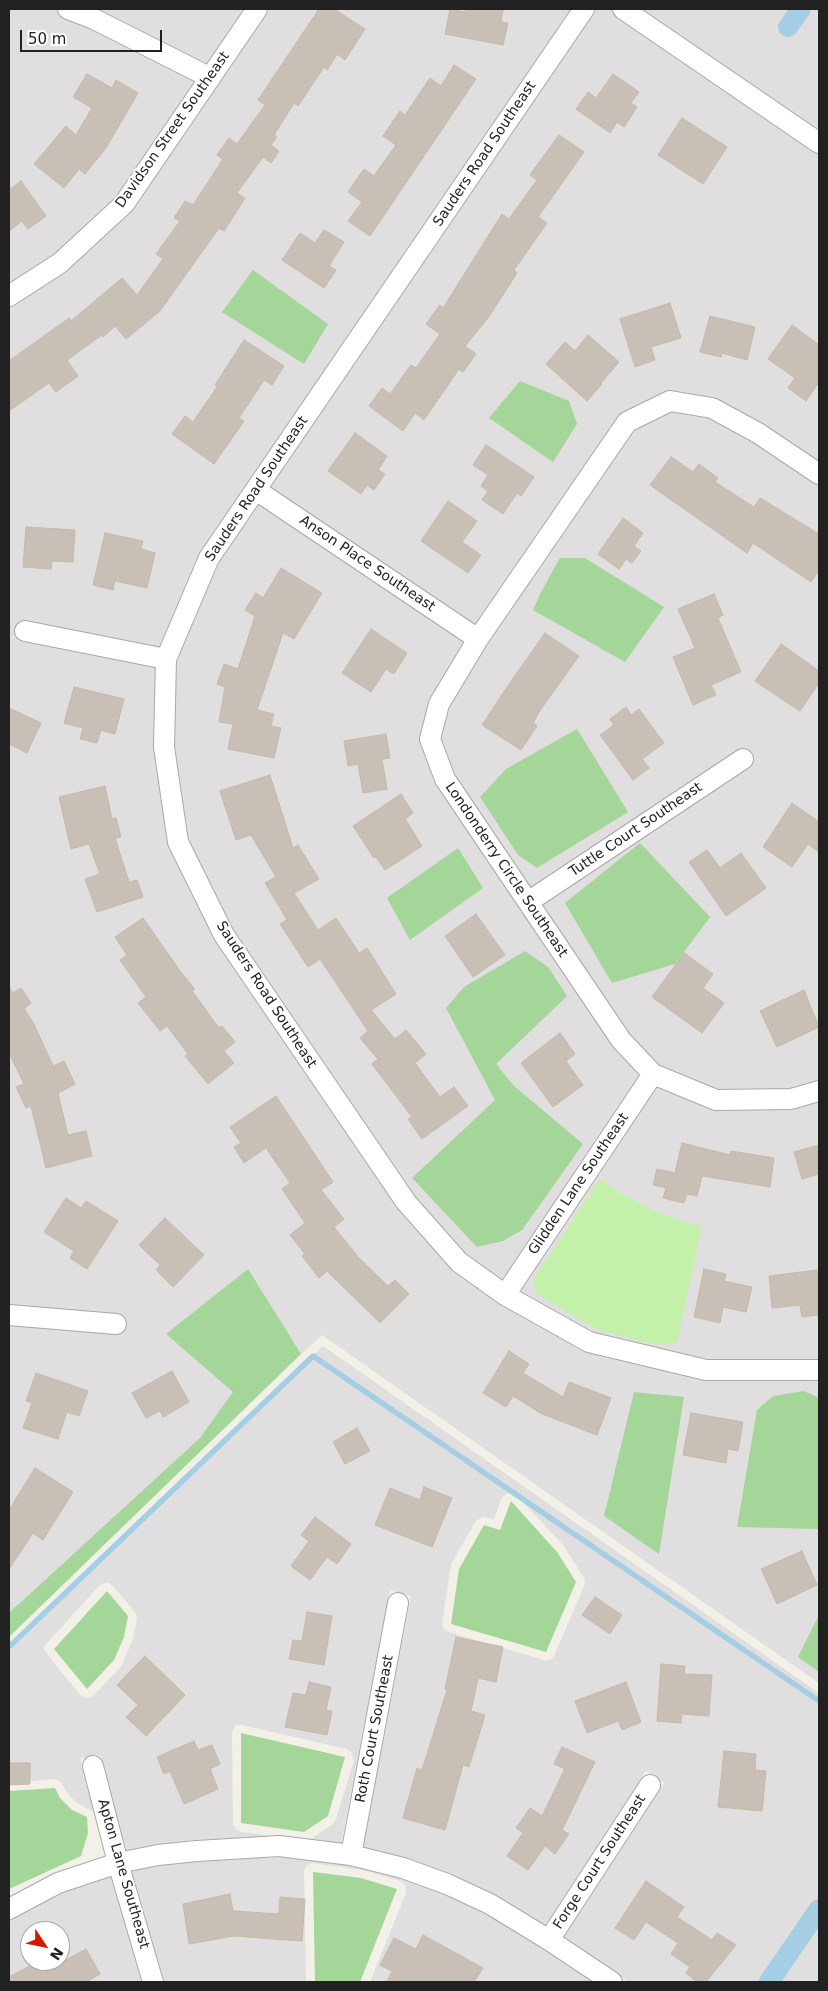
<!DOCTYPE html>
<html>
<head>
<meta charset="utf-8">
<style>
  body { margin:0 }
  #map { position:relative; width:828px; height:1991px; overflow:hidden; background:#f2f0e7; font-family:"DejaVu Sans",sans-serif }
  canvas { display:block }
  .frame { position:absolute; inset:0; border:10px solid #212121; pointer-events:none }
  .north { position:absolute; left:20px; top:1921px; width:50px; height:50px; box-sizing:border-box; background:#fff; border:1px solid #a6a6a6; border-radius:50%; rotate:124deg; font-size:14px; font-weight:700; line-height:20px; text-align:center; color:#212121 }
  .north::after { content:''; display:block; margin:auto; width:18px; height:22px; background:#d31800; clip-path:polygon(50% 0,100% 100%,50% 72%,0 100%) }
  .scale { position:absolute; left:20px; top:30px; width:142px; height:22px; box-sizing:border-box; border:2px solid #212121; border-top:0; padding-left:6px; font-size:15px; line-height:18px; white-space:nowrap; color:#212121; -webkit-text-stroke:4px #fff; paint-order:stroke }
</style>
</head>
<body>
<div id="map">
<canvas width="828" height="1991"></canvas>
<div class="frame"></div>
<div class="north">N</div>
<div class="scale">50 m</div>
</div>
<script>
const g = document.querySelector('canvas').getContext('2d');
g.lineJoin = 'round';
function fill(path, color) {
  g.fillStyle = color;
  g.fill(path, 'evenodd');
}
function shape(rows) {
  const path = new Path2D();
  for (const r of rows) {
    path.moveTo(r[0], r[1]);
    for (let i = 2; i < r.length; i += 2) path.lineTo(r[i], r[i + 1]);
  }
  return path;
}
function stroke(path, color, width, dash) {
  g.strokeStyle = color;
  g.lineWidth = width;
  g.lineCap = dash ? 'butt' : 'round';
  g.setLineDash(dash || []);
  g.stroke(path);
}
function write(font, color, halo, rows, align = 'center') {
  g.font = font + ' "DejaVu Sans",sans-serif';
  g.lineWidth = 4;
  g.setLineDash([]);
  g.textBaseline = 'middle';
  g.strokeStyle = halo;
  g.fillStyle = color;
  for (const [text, x, y, turn = 0] of rows) {
    g.save();
    g.translate(x, y);
    g.rotate((+turn || 0) * Math.PI / 180);
    g.textAlign = isNaN(turn) ? turn : align;
    if (halo) g.strokeText(text, 0, 0);
    g.fillText(text, 0, 0);
    g.restore();
  }
}
fill(shape([
  [9,9,819,9,819,1683,322,1335,9,1621],
  [323,1346,819,1693,819,1982,629,1982,564,1937,664,1783,646,1771,545,1926,494,1896,363,1848,411,1596,390,1590,341,1844,309,1840,333,1824,336,1819,354,1761,352,1753,347,1749,242,1725,236,1725,232,1732,233,1825,236,1829,241,1832,273,1836,194,1840,155,1845,125,1851,101,1755,80,1758,94,1812,77,1803,68,1794,61,1782,56,1779,9,1783,9,1651],
  [508,1493,513,1493,517,1496,564,1546,584,1578,585,1584,554,1656,550,1660,544,1660,449,1632,444,1629,442,1624,451,1564,476,1521,483,1517,494,1519,502,1497],
  [104,1583,109,1583,113,1586,136,1613,137,1619,133,1639,121,1667,92,1697,86,1698,81,1696,47,1654,44,1649,45,1645,100,1585],
  [280,1857,350,1865,401,1878,443,1893,485,1913,544,1948,595,1982,370,1982,406,1893,405,1885,401,1881,363,1870,311,1863,306,1866,304,1871,306,1982,164,1982,131,1871,160,1865,199,1861],
  [111,1876,142,1982,9,1982,9,1921,64,1892],
  [30,1931,60,1931,60,1961,30,1961]
]), '#e0dede');
fill(shape([
  [600,1179,625,1196,662,1214,702,1227,677,1342,656,1345,598,1330,537,1294,534,1279]
]), '#c4f1a9');
fill(shape([
  [253,270,328,324,304,364,222,312],
  [520,381,569,401,577,424,553,462,489,418],
  [560,558,585,558,664,607,625,662,533,610,541,592],
  [577,729,628,812,537,868,518,855,480,797,506,769],
  [640,843,710,917,675,964,612,983,565,903],
  [458,848,483,888,410,940,387,898],
  [525,951,548,967,567,996,496,1064,514,1086,583,1144,522,1230,503,1241,477,1247,412,1178,495,1100,446,1008,464,987],
  [248,1269,301,1354,9,1637,9,1613,200,1438,233,1392,166,1334],
  [804,1391,819,1398,819,1529,737,1527,757,1410,773,1396],
  [634,1392,684,1397,659,1554,604,1516],
  [511,1501,557,1552,576,1582,546,1652,451,1624,459,1569,484,1525,500,1530],
  [107,1591,128,1616,124,1637,114,1660,87,1689,54,1649],
  [819,1615,819,1672,798,1657],
  [241,1733,345,1757,328,1816,304,1832,241,1823],
  [55,1788,60,1798,72,1810,87,1817,88,1833,81,1856,9,1889,9,1791],
  [313,1872,361,1878,397,1889,360,1982,315,1982]
]), '#a3d698');
stroke(shape([
  [9,1647,313,1356,819,1701]
]), '#a4cee4', 5.5);
stroke(shape([
  [788,27,801,9],
  [769,1982,819,1909]
]), '#a4cee4', 20);
const building = shape([
  [319,9,334,9,365,29,345,60,337,54,327,70,324,67,298,106,294,103,274,135,277,137,271,145,279,151,271,163,263,157,237,193,245,198,224,231,219,228,160,311,126,339,115,326,103,337,102,335,67,360,78,376,56,392,49,383,9,411,9,361,69,318,71,321,122,278,137,295,163,259,156,254,180,221,174,218,185,201,193,205,223,159,217,155,229,138,237,144,265,105,258,100,319,9],
  [450,9,465,12,466,9,503,9,501,22,508,23,503,45,445,34,450,9],
  [454,65,476,79,370,236,348,221,362,202,348,192,364,169,374,176,396,145,383,136,400,111,405,115,430,78,441,86,454,65],
  [87,74,112,88,116,80,138,93,106,148,85,174,79,169,64,188,34,164,66,126,76,135,92,108,73,97,87,74],
  [613,74,639,92,631,103,637,107,624,127,617,122,610,133,576,109,588,92,596,98,613,74],
  [682,118,727,147,703,184,658,155,682,118],
  [559,135,584,152,538,217,547,223,514,270,517,273,488,318,465,346,476,354,463,372,459,369,424,420,415,413,403,431,369,406,382,388,390,394,411,365,416,368,440,334,426,324,440,305,443,308,502,214,509,219,537,180,530,175,559,135],
  [21,181,46,216,28,229,22,221,9,231,9,190,21,181],
  [324,230,344,242,329,266,336,270,324,288,282,260,300,233,315,243,324,230],
  [670,303,681,338,651,347,655,360,635,367,620,319,670,303],
  [710,316,755,327,747,360,722,353,721,357,700,352,710,316],
  [792,325,819,345,819,382,806,401,788,388,795,378,768,359,792,325],
  [588,335,619,362,601,383,602,384,587,401,546,364,565,342,575,351,588,335],
  [244,340,284,366,272,385,264,380,239,418,244,421,214,464,172,434,185,416,193,422,217,387,215,385,244,340],
  [355,433,387,456,378,470,385,474,374,490,367,485,361,494,328,471,355,433],
  [486,445,534,477,521,496,517,493,503,514,482,500,488,491,481,486,488,475,473,465,486,445],
  [671,457,693,472,699,464,718,478,715,482,754,507,760,498,819,534,819,570,811,582,753,543,747,553,650,485,671,457],
  [448,501,477,521,462,542,481,555,468,573,421,541,448,501],
  [623,518,643,533,634,546,641,551,632,563,626,559,619,569,598,554,623,518],
  [26,527,75,530,73,562,52,561,51,569,23,567,26,527],
  [105,533,143,541,141,549,155,553,147,588,115,581,113,590,93,585,105,533],
  [281,568,322,593,294,639,283,633,257,710,274,714,271,726,281,728,274,758,228,749,233,724,219,722,225,687,217,684,224,664,238,669,255,616,245,610,256,593,263,598,281,568],
  [714,594,723,615,718,618,741,672,711,685,716,695,693,705,673,657,695,648,678,609,714,594],
  [371,629,407,653,394,674,386,669,371,692,342,673,371,629],
  [545,633,579,656,541,709,533,723,537,726,521,750,482,725,507,687,545,633],
  [781,644,819,671,819,683,800,711,755,681,781,644],
  [74,687,124,699,115,734,101,730,97,743,80,739,83,728,64,723,74,687],
  [626,707,631,715,639,709,664,743,642,759,649,768,633,780,600,735,614,725,610,719,626,707],
  [9,708,41,723,27,753,9,744,9,708],
  [386,734,390,758,382,759,387,789,363,793,358,764,348,766,344,741,386,734],
  [270,775,293,848,298,845,319,879,294,893,318,930,336,918,359,953,367,948,396,994,371,1010,395,1039,406,1030,426,1054,415,1063,440,1097,454,1087,468,1106,422,1139,408,1119,412,1117,372,1064,378,1059,360,1038,368,1031,320,959,308,967,280,924,287,920,265,883,276,877,251,835,236,840,220,791,270,775],
  [105,786,112,819,116,818,121,837,115,838,129,882,137,880,143,897,97,912,85,879,100,874,89,844,71,849,59,797,105,786],
  [401,794,413,813,405,819,422,846,385,870,376,857,374,858,353,826,401,794],
  [792,803,819,822,819,852,808,844,792,867,763,847,792,803],
  [707,850,720,868,741,853,766,888,726,916,689,862,707,850],
  [476,914,505,955,473,977,445,936,476,914],
  [143,918,180,971,195,989,192,991,219,1028,222,1026,235,1042,224,1051,234,1063,208,1084,185,1056,188,1054,167,1026,160,1031,138,1003,146,997,120,960,127,955,115,937,143,918],
  [684,953,713,974,703,988,724,1003,702,1033,652,997,684,953],
  [9,987,13,993,21,988,31,1003,24,1009,33,1022,53,1066,64,1061,75,1084,58,1093,68,1135,86,1131,92,1156,46,1168,31,1106,26,1108,16,1087,24,1084,9,1053,9,987],
  [804,990,819,1027,777,1047,760,1011,804,990],
  [560,1033,575,1054,566,1061,583,1085,553,1107,521,1063,560,1033],
  [276,1096,333,1182,321,1190,344,1219,334,1227,359,1258,388,1286,395,1280,409,1294,380,1323,327,1271,319,1278,302,1256,305,1254,290,1235,305,1223,282,1189,290,1183,266,1148,244,1163,234,1147,241,1143,230,1127,276,1096],
  [682,1143,730,1155,731,1151,774,1158,770,1187,702,1176,697,1196,687,1194,684,1203,663,1198,666,1188,653,1185,657,1169,675,1173,682,1143],
  [819,1145,819,1174,802,1179,794,1152,819,1145],
  [66,1198,81,1208,86,1201,118,1221,87,1269,70,1258,74,1251,44,1232,66,1198],
  [165,1218,204,1255,173,1287,156,1270,160,1265,139,1245,165,1218],
  [704,1269,726,1274,724,1281,752,1287,746,1312,723,1307,720,1323,694,1317,704,1269],
  [817,1270,819,1315,802,1317,800,1305,772,1308,769,1276,817,1270],
  [509,1351,529,1364,523,1373,563,1397,569,1382,611,1398,597,1435,542,1414,513,1396,506,1407,483,1393,509,1351],
  [172,1371,189,1402,163,1417,160,1411,146,1418,132,1393,172,1371],
  [36,1373,88,1391,79,1416,67,1412,58,1439,23,1428,32,1403,26,1401,36,1373],
  [691,1413,743,1422,738,1451,728,1449,726,1463,683,1455,691,1413],
  [357,1428,370,1451,345,1464,333,1442,357,1428],
  [35,1468,73,1492,43,1540,33,1533,9,1569,9,1510,35,1468],
  [424,1487,452,1498,432,1547,375,1525,390,1488,420,1500,424,1487],
  [315,1517,351,1544,337,1564,327,1557,310,1580,291,1566,309,1541,301,1535,315,1517],
  [802,1551,817,1585,777,1604,761,1569,802,1551],
  [595,1597,622,1615,610,1634,582,1615,595,1597],
  [307,1612,332,1616,324,1665,289,1659,293,1640,302,1641,307,1612],
  [456,1637,503,1647,496,1682,478,1678,471,1711,485,1715,469,1767,463,1765,445,1830,403,1818,417,1768,422,1770,447,1690,445,1689,456,1637],
  [145,1656,185,1695,146,1736,126,1717,138,1705,117,1685,145,1656],
  [661,1664,685,1666,684,1674,712,1675,709,1716,682,1714,681,1723,657,1721,661,1664],
  [309,1682,331,1687,326,1710,332,1711,327,1735,285,1727,293,1693,306,1695,309,1682],
  [626,1682,641,1722,622,1730,618,1721,587,1733,575,1701,626,1682],
  [194,1741,198,1750,212,1745,220,1764,210,1769,218,1789,184,1804,170,1771,164,1774,157,1757,194,1741],
  [562,1747,595,1762,562,1830,569,1834,555,1854,545,1846,528,1870,507,1856,523,1833,516,1828,530,1808,542,1816,565,1769,554,1764,562,1747],
  [724,1751,756,1754,755,1770,766,1771,762,1811,718,1807,724,1751],
  [9,1763,30,1763,30,1784,9,1785,9,1763],
  [646,1881,684,1907,677,1917,712,1940,717,1933,736,1945,706,1982,697,1982,686,1973,690,1967,671,1954,678,1943,646,1922,634,1940,615,1928,646,1881],
  [230,1894,233,1911,279,1914,280,1897,305,1899,302,1941,234,1936,189,1944,183,1904,230,1894],
  [423,1935,483,1968,474,1982,387,1982,392,1971,380,1965,394,1938,416,1949,423,1935],
  [86,1949,100,1974,86,1982,9,1982,9,1977,39,1961,64,1961,86,1949]
]);
fill(building, '#c8bfb6');
stroke(building, '#c6b9a8', 1);
const minor = shape([
  [68,9,94,19,209,77],
  [584,9,209,558,166,659,164,747,178,842,224,935,406,1202,459,1262,505,1295,589,1342,706,1370,819,1370],
  [623,9,819,143],
  [9,296,60,263,124,204,257,9],
  [819,474,758,433,712,408,670,401,627,422,478,639,439,704,430,739,445,779,621,1040,653,1074,716,1100,791,1099,819,1091],
  [256,490,478,639],
  [25,631,166,659],
  [528,902,743,759],
  [505,1295,653,1074],
  [9,1315,116,1324],
  [93,1766,118,1863,153,1982],
  [351,1855,398,1603],
  [9,1909,58,1883,118,1863,158,1855,197,1851,279,1846,351,1855,403,1868,447,1884,490,1904,549,1940,612,1982],
  [549,1940,650,1785]
]);
stroke(minor, '#a8a8a8', 22);
stroke(minor, '#fff', 20);
write('14px', '#212121', '#fff', [
  ["Davidson Street Southeast",173,130,-55],
  ["Sauders Road Southeast",485,154,-56],
  ["Sauders Road Southeast",257,489,-56],
  ["Anson Place Southeast",367,564,34],
  ["Tuttle Court Southeast",636,830,-34],
  ["Londonderry Circle Southeast",506,870,56],
  ["Sauders Road Southeast",266,995,57],
  ["Glidden Lane Southeast",579,1184,-56],
  ["Roth Court Southeast",375,1729,-79],
  ["Forge Court Southeast",600,1862,-57],
  ["Apton Lane Southeast",123,1874,74]
]);
</script>
</body>
</html>
